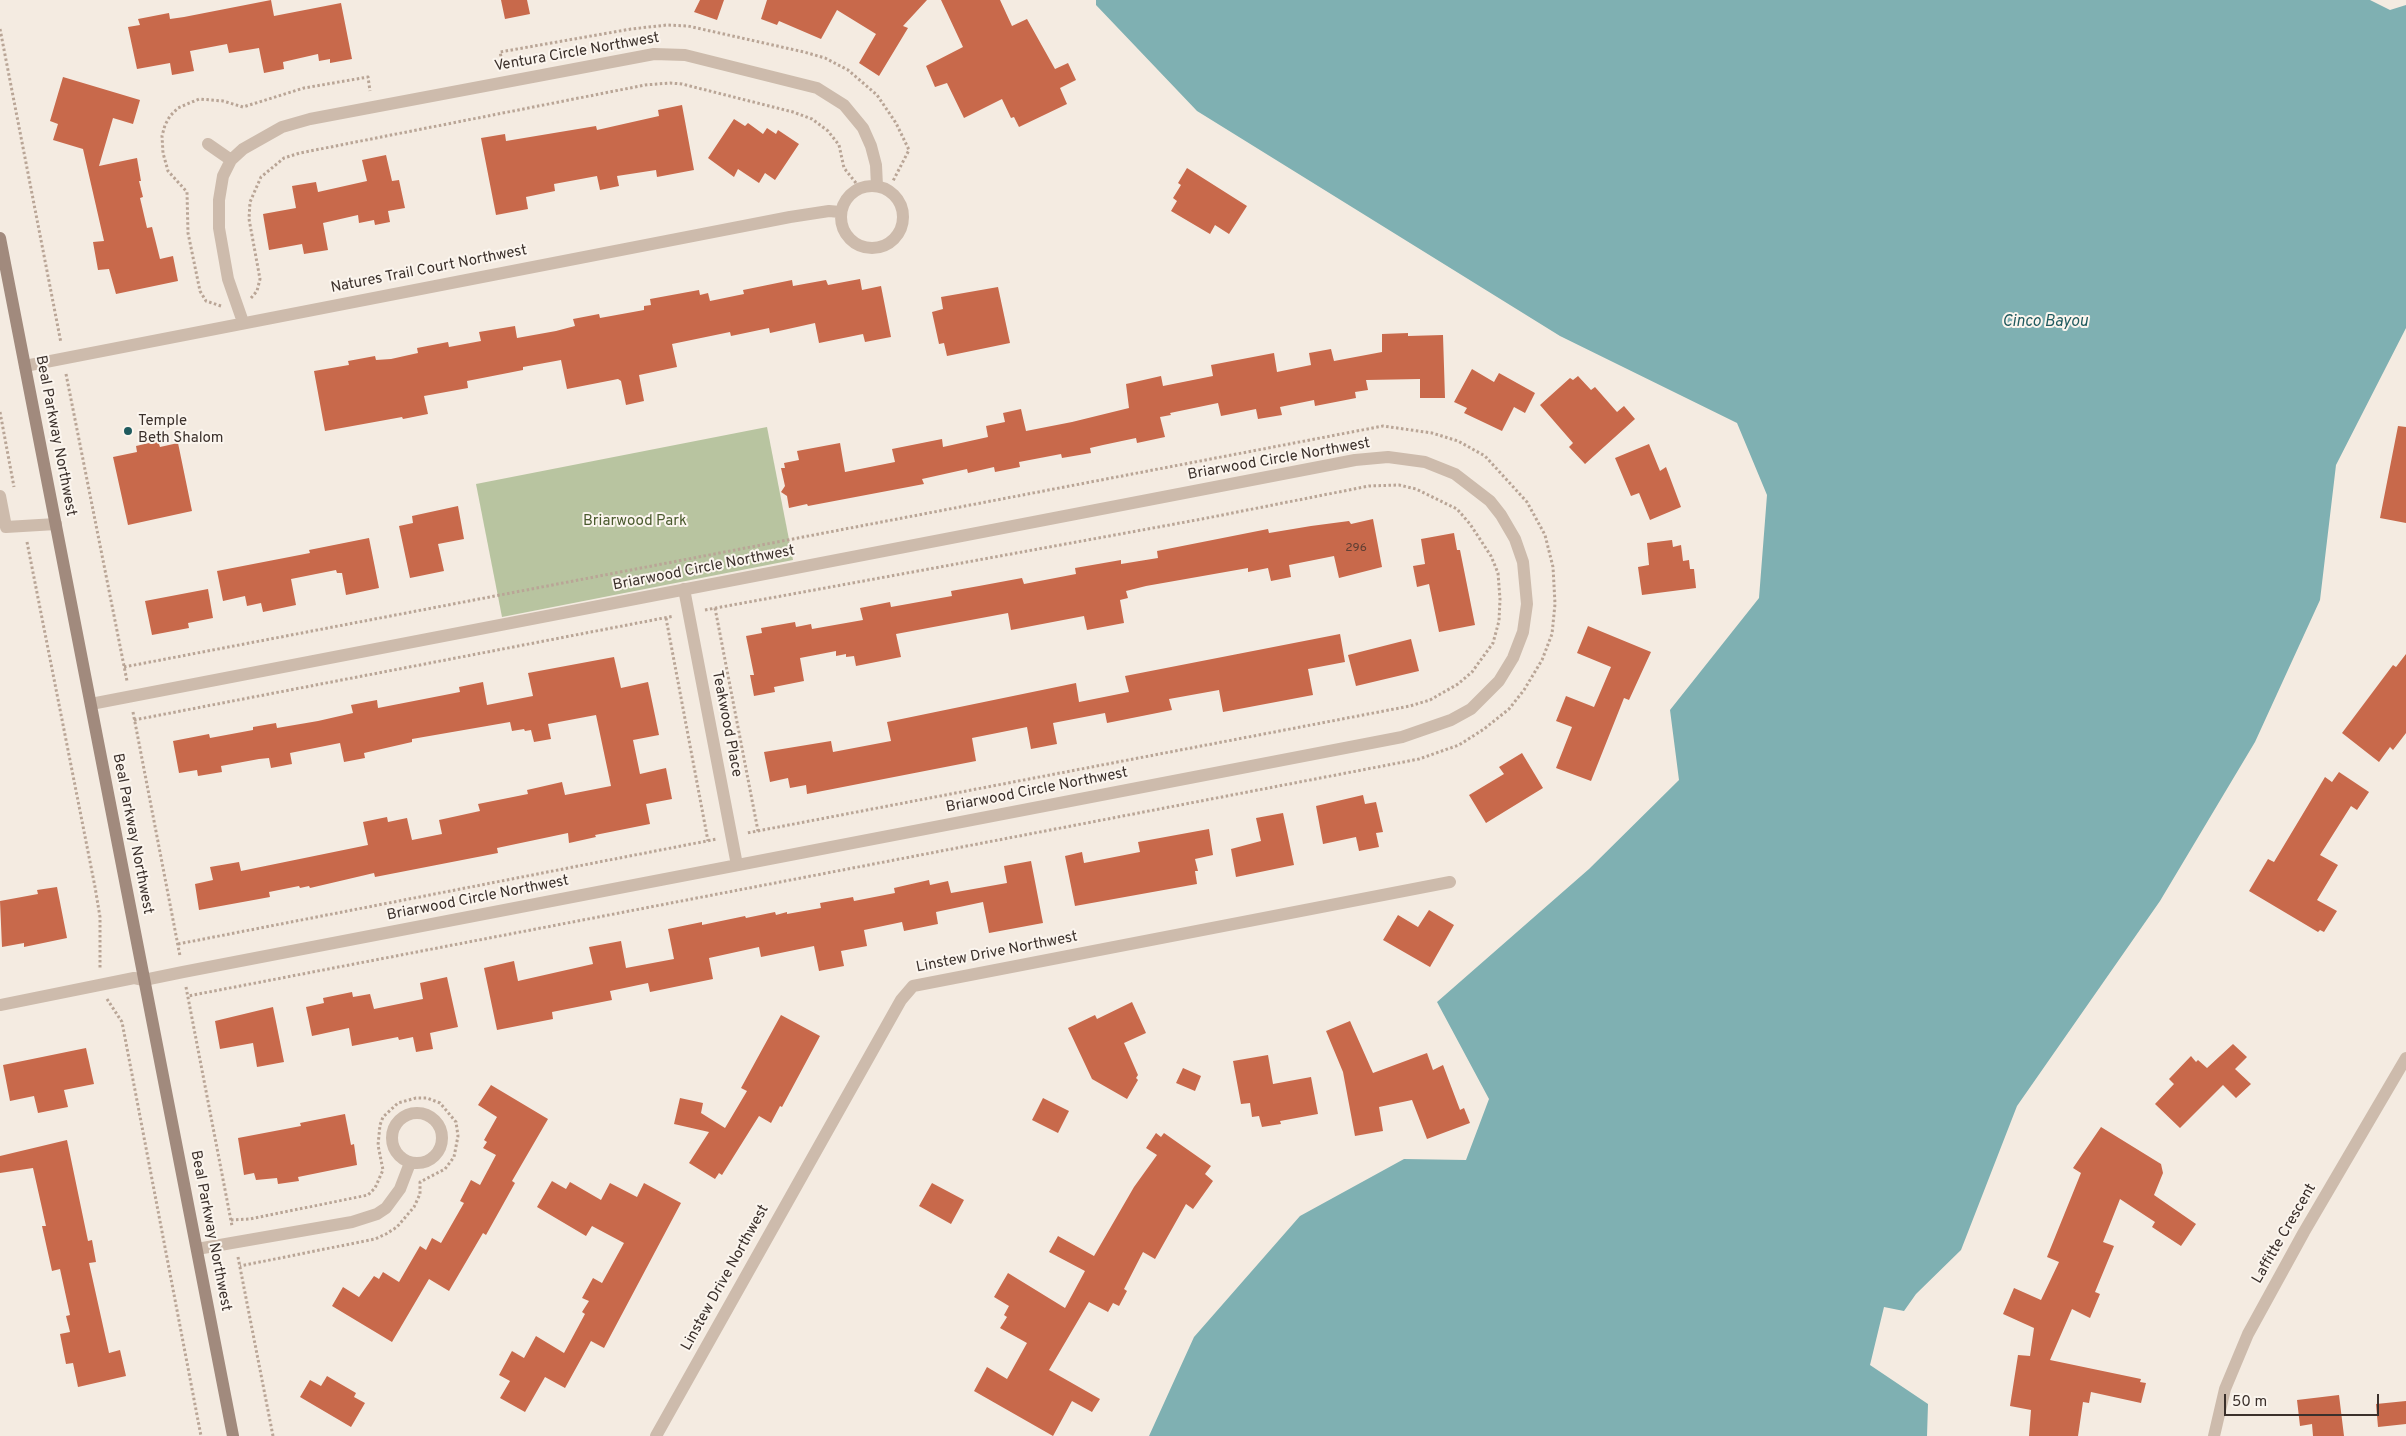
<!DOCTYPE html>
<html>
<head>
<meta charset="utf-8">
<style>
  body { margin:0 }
  #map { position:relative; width:2406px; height:1436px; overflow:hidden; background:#f4ebe1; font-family:Overpass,sans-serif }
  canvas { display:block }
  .scale { position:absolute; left:2224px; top:1394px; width:155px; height:22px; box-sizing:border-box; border:2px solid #3b302b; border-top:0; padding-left:6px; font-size:15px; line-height:18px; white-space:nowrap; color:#3b302b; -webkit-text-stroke:4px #fbf5ee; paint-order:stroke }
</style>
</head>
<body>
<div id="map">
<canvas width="2406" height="1436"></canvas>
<div class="scale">50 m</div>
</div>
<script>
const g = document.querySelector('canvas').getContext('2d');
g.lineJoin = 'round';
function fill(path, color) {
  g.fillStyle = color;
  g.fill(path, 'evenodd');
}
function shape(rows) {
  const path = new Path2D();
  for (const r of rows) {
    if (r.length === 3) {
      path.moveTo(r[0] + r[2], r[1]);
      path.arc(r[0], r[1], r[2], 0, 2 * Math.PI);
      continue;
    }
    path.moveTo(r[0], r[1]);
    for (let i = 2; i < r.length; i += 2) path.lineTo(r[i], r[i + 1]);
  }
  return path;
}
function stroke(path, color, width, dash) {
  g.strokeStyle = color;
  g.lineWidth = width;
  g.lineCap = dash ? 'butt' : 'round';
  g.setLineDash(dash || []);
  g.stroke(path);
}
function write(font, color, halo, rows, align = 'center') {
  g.font = font + ' Overpass,sans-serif';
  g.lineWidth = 4;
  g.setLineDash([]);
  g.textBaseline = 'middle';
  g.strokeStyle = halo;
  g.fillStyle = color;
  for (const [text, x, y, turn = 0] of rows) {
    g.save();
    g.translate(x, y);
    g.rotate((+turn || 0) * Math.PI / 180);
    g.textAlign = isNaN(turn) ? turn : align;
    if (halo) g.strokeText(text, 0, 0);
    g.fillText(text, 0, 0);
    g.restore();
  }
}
fill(shape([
  [767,427,793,560,502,617,476,484]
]), '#b8c4a0');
fill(shape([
  [1096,0,2370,0,2390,10,2406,5,2406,328,2336,465,2320,600,2255,742,2160,901,2017,1106,1961,1250,1916,1294,1904,1311,1884,1307,1870,1365,1928,1404,1927,1436,1149,1436,1194,1337,1300,1216,1404,1159,1466,1160,1489,1099,1437,1002,1589,869,1679,780,1670,710,1759,598,1767,495,1737,423,1560,336,1197,111,1096,5]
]), '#7fb0b2');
fill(shape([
  [271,0,274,16,341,3,352,59,330,63,330,59,319,61,318,54,283,62,284,69,264,73,259,48,229,53,227,44,190,51,194,71,172,75,170,63,137,69,128,27,140,25,138,19,169,13,170,19,184,17],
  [501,0,527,0,530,14,505,19],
  [700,0,724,0,717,20,694,12],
  [767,0,927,0,903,26,908,28,879,76,859,63,876,34,837,10,821,39,779,21,777,25,761,19],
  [941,0,1000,0,1012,26,1027,19,1055,69,1068,63,1076,80,1060,88,1067,104,1019,127,1014,117,1011,118,1002,99,964,118,947,83,935,87,926,66,963,47],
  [63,77,140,100,133,124,113,118,99,166,137,158,141,181,139,181,143,197,140,198,147,228,152,227,160,259,173,256,178,281,116,294,109,269,98,270,93,242,104,241,83,149,53,140,58,124,50,121],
  [682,105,694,170,657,177,656,170,617,176,619,186,600,190,597,176,554,184,555,191,526,197,528,209,496,215,481,138,505,134,506,141,596,126,597,130,659,116,658,110],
  [734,119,745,126,748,123,763,134,767,128,776,134,778,130,799,144,775,180,765,173,759,183,738,169,734,177,708,158],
  [386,155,392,181,399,180,405,208,388,211,390,222,375,225,374,220,359,223,358,215,323,223,328,250,304,254,302,244,269,250,263,214,296,208,292,186,316,182,318,192,367,181,362,160],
  [1187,168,1247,206,1229,234,1215,225,1210,234,1171,211,1177,201,1173,198,1181,185,1178,183],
  [860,279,862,290,881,286,891,337,865,342,863,334,819,343,815,323,770,333,769,328,731,336,730,332,672,344,677,367,639,375,644,401,626,405,621,381,618,379,567,389,561,360,523,367,523,370,467,381,468,388,424,396,428,414,403,419,402,417,325,431,314,371,349,365,348,361,375,356,376,360,391,359,418,353,417,348,448,342,449,347,481,341,479,332,515,326,517,338,556,331,575,326,573,319,599,314,600,318,644,310,644,306,651,305,650,299,699,290,700,295,708,293,710,301,744,294,743,290,792,280,793,286,826,280,828,285],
  [998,287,1010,343,947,356,944,343,939,344,932,312,943,309,941,297],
  [1408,333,1408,336,1443,335,1445,398,1420,398,1420,379,1366,380,1368,390,1355,392,1356,398,1315,406,1314,400,1280,407,1282,415,1258,419,1256,409,1221,416,1218,403,1170,413,1171,415,1160,417,1165,437,1137,443,1136,438,1103,445,1090,448,1091,453,1062,458,1061,454,1019,462,1020,467,995,472,994,467,968,473,967,469,922,479,924,484,808,506,807,504,789,508,787,496,781,492,785,486,781,468,785,468,784,463,799,460,797,451,840,443,845,472,895,462,892,449,942,439,943,447,988,437,986,426,1005,422,1003,413,1021,409,1026,431,1072,422,1129,408,1126,384,1161,376,1163,386,1213,376,1211,365,1274,353,1277,372,1311,365,1309,353,1331,349,1334,361,1382,352,1382,334],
  [1472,369,1494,382,1499,373,1535,393,1525,413,1514,407,1502,431,1464,413,1467,408,1454,402],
  [1578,376,1591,390,1595,387,1617,412,1624,406,1635,419,1585,464,1569,447,1573,443,1540,405,1570,378,1573,380],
  [2398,426,2406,427,2406,523,2380,518],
  [158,441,160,447,178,443,192,511,128,525,113,457,137,452,136,446],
  [1649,444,1660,471,1666,467,1681,507,1650,520,1639,493,1631,496,1615,458],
  [458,506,464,539,438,544,444,571,410,578,399,526,413,523,412,516],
  [1373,519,1382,567,1339,578,1334,556,1289,565,1291,577,1271,581,1268,568,1248,572,1248,568,1146,586,1126,591,1128,598,1120,600,1124,623,1087,630,1084,616,1011,630,1008,613,896,634,901,657,856,666,854,656,846,657,846,654,836,656,836,651,800,658,804,681,774,687,775,692,754,696,750,675,754,675,746,636,762,633,761,628,795,622,796,627,811,624,812,629,863,620,860,608,890,602,891,607,952,596,951,591,979,586,1022,578,1024,584,1076,574,1075,568,1121,560,1121,564,1158,558,1157,551,1268,529,1269,533,1311,526,1349,521,1351,524],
  [1454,533,1457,550,1460,550,1475,625,1439,632,1429,584,1417,587,1413,566,1425,564,1421,539],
  [369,538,379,588,346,595,342,573,337,573,336,570,291,579,296,605,263,612,261,603,247,606,245,596,223,601,217,571,310,553,309,550],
  [1672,540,1673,547,1681,545,1683,561,1689,560,1690,569,1694,569,1696,588,1642,595,1638,567,1649,565,1647,543],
  [208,589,213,618,188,623,189,628,152,635,145,601],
  [1588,626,1651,652,1629,700,1624,698,1591,781,1556,768,1572,727,1556,721,1566,696,1594,707,1611,667,1577,653],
  [1340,634,1345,662,1308,669,1313,695,1223,712,1219,690,1169,699,1172,710,1107,723,1105,713,1053,723,1057,744,1031,749,1027,727,972,738,976,761,807,794,806,785,790,788,788,778,770,782,764,752,831,741,833,752,891,741,887,722,1076,683,1079,702,1129,692,1125,676],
  [1411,639,1419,671,1356,686,1348,655],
  [2406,654,2406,733,2393,750,2390,747,2379,762,2342,733,2393,665,2396,667],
  [614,657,621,688,648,682,659,735,633,740,640,774,666,768,672,799,646,804,650,824,595,835,596,837,569,843,568,833,497,848,498,853,375,877,374,873,310,888,309,886,300,888,299,886,269,892,270,897,199,910,195,884,213,880,210,867,239,862,241,871,368,845,363,822,387,817,388,822,407,818,412,840,442,834,439,820,480,811,478,804,528,794,527,790,562,782,565,795,611,786,596,715,548,724,551,739,534,742,531,730,525,731,524,729,512,731,510,722,412,739,412,742,364,753,365,758,344,762,340,743,290,753,292,764,271,768,269,758,259,759,221,766,222,772,198,776,197,770,179,773,173,741,209,734,210,738,253,730,253,727,276,723,277,728,318,721,353,713,351,705,377,700,378,708,460,692,459,687,483,682,487,705,533,696,528,673],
  [1522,753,1543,788,1486,823,1469,795,1504,774,1499,767],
  [2339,772,2369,792,2357,810,2351,806,2320,855,2338,865,2317,900,2337,911,2324,932,2320,930,2318,932,2249,891,2268,859,2274,862,2325,777,2332,782],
  [1363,795,1365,804,1376,802,1383,832,1376,833,1379,847,1359,851,1356,837,1323,844,1316,806],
  [1283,813,1294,865,1236,877,1231,849,1261,841,1256,818],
  [1209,829,1213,855,1195,859,1198,871,1195,871,1197,884,1075,906,1065,856,1082,852,1084,863,1140,852,1138,842],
  [1031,861,1043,923,989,933,983,902,936,912,938,924,904,931,902,922,864,930,867,946,841,951,844,966,819,971,814,946,761,957,759,947,709,958,713,979,650,992,648,983,610,991,612,1000,552,1012,553,1019,497,1030,484,968,514,961,518,981,593,964,589,947,621,941,626,968,674,959,668,929,702,922,702,925,745,916,746,918,775,912,776,915,787,912,787,914,821,908,820,903,853,897,854,901,895,893,894,888,929,880,930,885,948,881,951,893,1007,883,1004,866],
  [57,887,67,938,24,947,24,943,2,947,0,901,38,894,37,890],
  [1429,910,1454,925,1430,967,1383,940,1398,915,1418,927],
  [447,977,458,1027,430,1033,433,1049,416,1052,413,1037,399,1040,398,1037,352,1046,349,1028,312,1036,306,1007,324,1003,323,998,352,992,353,997,370,994,374,1009,423,999,420,983],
  [1132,1002,1146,1033,1124,1043,1138,1075,1136,1078,1138,1080,1127,1099,1092,1079,1068,1028,1095,1015,1097,1019],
  [273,1007,284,1062,257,1067,253,1043,220,1049,215,1021],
  [781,1015,820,1036,782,1107,780,1106,771,1123,759,1116,722,1175,719,1173,715,1179,689,1163,709,1132,674,1124,680,1098,703,1103,701,1113,725,1128,747,1091,741,1088],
  [1350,1021,1373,1073,1427,1053,1433,1070,1443,1065,1460,1110,1464,1108,1470,1123,1427,1139,1412,1100,1379,1107,1383,1131,1355,1136,1343,1072,1326,1031],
  [2233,1044,2247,1057,2235,1069,2251,1084,2236,1098,2223,1085,2180,1128,2155,1104,2174,1084,2169,1079,2191,1056,2196,1062,2198,1060,2207,1068],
  [86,1048,94,1084,64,1090,68,1107,38,1113,34,1096,10,1101,3,1065],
  [1268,1055,1273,1084,1311,1077,1318,1114,1280,1121,1281,1124,1262,1127,1259,1116,1252,1117,1250,1103,1241,1104,1233,1061],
  [1183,1068,1201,1076,1195,1091,1176,1083],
  [491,1085,548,1119,512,1181,515,1183,486,1235,483,1233,449,1291,429,1279,392,1342,332,1306,343,1287,359,1297,374,1276,379,1279,383,1272,399,1282,420,1246,426,1250,432,1238,441,1243,464,1203,460,1201,471,1180,480,1185,496,1155,483,1148,487,1142,484,1140,497,1117,478,1105],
  [1043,1098,1069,1111,1058,1133,1032,1120],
  [345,1114,351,1145,354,1144,357,1165,298,1177,299,1181,278,1184,277,1178,256,1180,254,1173,244,1175,238,1138,301,1126,300,1123],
  [2101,1127,2161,1164,2163,1173,2154,1195,2196,1224,2181,1246,2152,1227,2155,1222,2120,1199,2103,1242,2114,1246,2095,1292,2100,1294,2090,1318,2072,1309,2050,1360,2141,1379,2140,1382,2146,1383,2141,1403,2091,1392,2089,1403,2083,1402,2078,1436,2029,1436,2031,1410,2010,1406,2018,1355,2030,1356,2034,1328,2003,1314,2014,1288,2041,1300,2059,1262,2047,1257,2081,1173,2073,1168],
  [1156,1133,1161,1137,1164,1133,1211,1166,1205,1174,1213,1181,1193,1209,1186,1204,1155,1259,1143,1252,1124,1289,1127,1291,1119,1306,1113,1303,1108,1312,1089,1302,1049,1370,1100,1399,1092,1412,1072,1401,1053,1436,974,1391,987,1367,1007,1379,1027,1343,1000,1328,1007,1317,1004,1315,1009,1306,994,1297,1008,1273,1065,1308,1085,1271,1049,1252,1058,1236,1094,1256,1134,1187,1157,1155,1146,1148],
  [67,1140,88,1241,92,1240,96,1262,89,1263,109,1353,120,1350,126,1376,78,1387,73,1363,66,1364,60,1334,70,1332,66,1316,70,1315,60,1269,52,1271,42,1226,46,1226,33,1168,0,1173,0,1156],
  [552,1181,566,1189,570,1182,601,1200,610,1183,637,1197,644,1183,681,1203,604,1348,591,1341,565,1388,545,1377,525,1412,500,1398,510,1381,499,1375,512,1351,524,1358,536,1336,564,1353,585,1314,582,1312,589,1301,582,1298,593,1278,602,1283,624,1243,592,1226,586,1236,537,1207],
  [932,1183,964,1200,951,1224,919,1206],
  [327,1376,356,1393,354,1397,365,1403,351,1427,300,1397,310,1380,321,1386],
  [2339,1395,2344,1436,2313,1436,2312,1424,2300,1426,2297,1400],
  [2406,1401,2406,1424,2378,1427,2376,1404]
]), '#c8694b');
stroke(shape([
  [0,29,61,343],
  [503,66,500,52,631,29,667,25,688,26,804,52,825,58,848,70,877,95,896,123,909,150,893,181],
  [251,298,257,291,260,279,249,219,250,202,261,177,284,158,300,153,645,85,670,83,682,84,793,112,812,119,828,131,839,145,844,168,860,188],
  [221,306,206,301,200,291,188,233,187,192,168,171,163,153,162,136,165,125,170,116,178,108,199,99,223,101,243,107,304,88,368,77,370,91],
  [66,374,127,681],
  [0,412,14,487],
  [27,542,95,887,100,917,100,969],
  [715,608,758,831],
  [705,610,1202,519,1369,486,1399,485,1416,489,1457,509,1470,524,1491,556,1498,573,1500,599,1499,621,1493,643,1472,672,1458,684,1430,700,1410,706,747,833],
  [666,618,708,841],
  [124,667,1383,426,1432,433,1458,441,1485,456,1527,502,1545,535,1553,567,1555,604,1552,634,1542,660,1524,690,1509,709,1484,729,1459,745,1419,759,188,996],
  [133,712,180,956],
  [134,720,674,616],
  [178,944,717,839],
  [186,987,232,1226],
  [107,999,122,1022,201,1436],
  [231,1220,250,1219,368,1195,375,1188,383,1170,378,1145,380,1125,383,1117,398,1103,416,1098,427,1098,440,1103,456,1122,458,1136,454,1157,445,1169,420,1182,420,1194,414,1207,397,1227,386,1234,375,1239,240,1266],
  [238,1257,273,1436]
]), '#b9a596', 3, [2.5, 2.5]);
stroke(shape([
  [208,144,231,160],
  [872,217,31],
  [243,322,228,279,219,228,219,200,223,176,231,160,243,149,282,127,310,119,654,54,685,55,817,88,844,105,863,128,871,146,876,165,877,186],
  [25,366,790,217,829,211,840,212],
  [0,496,6,527,56,524],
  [684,589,737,865],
  [0,1005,134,978,144,980,183,972,1402,737,1451,720,1471,709,1499,681,1513,658,1523,632,1527,604,1523,562,1515,539,1501,515,1490,501,1455,474,1425,462,1388,457,1355,460,91,704],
  [417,1138,25],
  [197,1249,352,1222,377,1214,386,1208,400,1189,410,1163],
  [656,1436,901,1000,913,986,1450,882],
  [2214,1436,2225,1389,2248,1334,2304,1232,2406,1058]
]), '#cdbbac', 12);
stroke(shape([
  [0,238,233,1436]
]), '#a18a7d', 12);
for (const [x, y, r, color] of [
  [128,431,5,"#1f5a5e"]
]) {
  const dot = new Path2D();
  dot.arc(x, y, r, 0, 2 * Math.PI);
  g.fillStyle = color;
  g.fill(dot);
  stroke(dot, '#fbf5ee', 2);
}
write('12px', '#5e3e33', null, [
  ["296",1356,549]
]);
write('15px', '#3b302b', '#fbf5ee', [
  ["Ventura Circle Northwest",577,53,-10],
  ["Natures Trail Court Northwest",429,270,-11],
  ["Beal Parkway Northwest",55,436,79],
  ["Briarwood Circle Northwest",1279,460,-10],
  ["Briarwood Circle Northwest",704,569,-11],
  ["Teakwood Place",726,724,79],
  ["Briarwood Circle Northwest",1037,791,-11],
  ["Beal Parkway Northwest",132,834,79],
  ["Briarwood Circle Northwest",478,899,-11],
  ["Linstew Drive Northwest",997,953,-11],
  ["Beal Parkway Northwest",210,1231,79],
  ["Laffitte Crescent",2285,1234,-60],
  ["Linstew Drive Northwest",726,1278,-61]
]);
write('15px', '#3b302b', '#fbf5ee', [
  ["Temple",138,422],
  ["Beth Shalom",138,439]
], 'left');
write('15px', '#4a5a2e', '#fbf5ee', [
  ["Briarwood Park",635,522]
]);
write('italic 16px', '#1f5a5e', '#fbf5ee', [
  ["Cinco Bayou",2045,323]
]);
</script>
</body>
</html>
